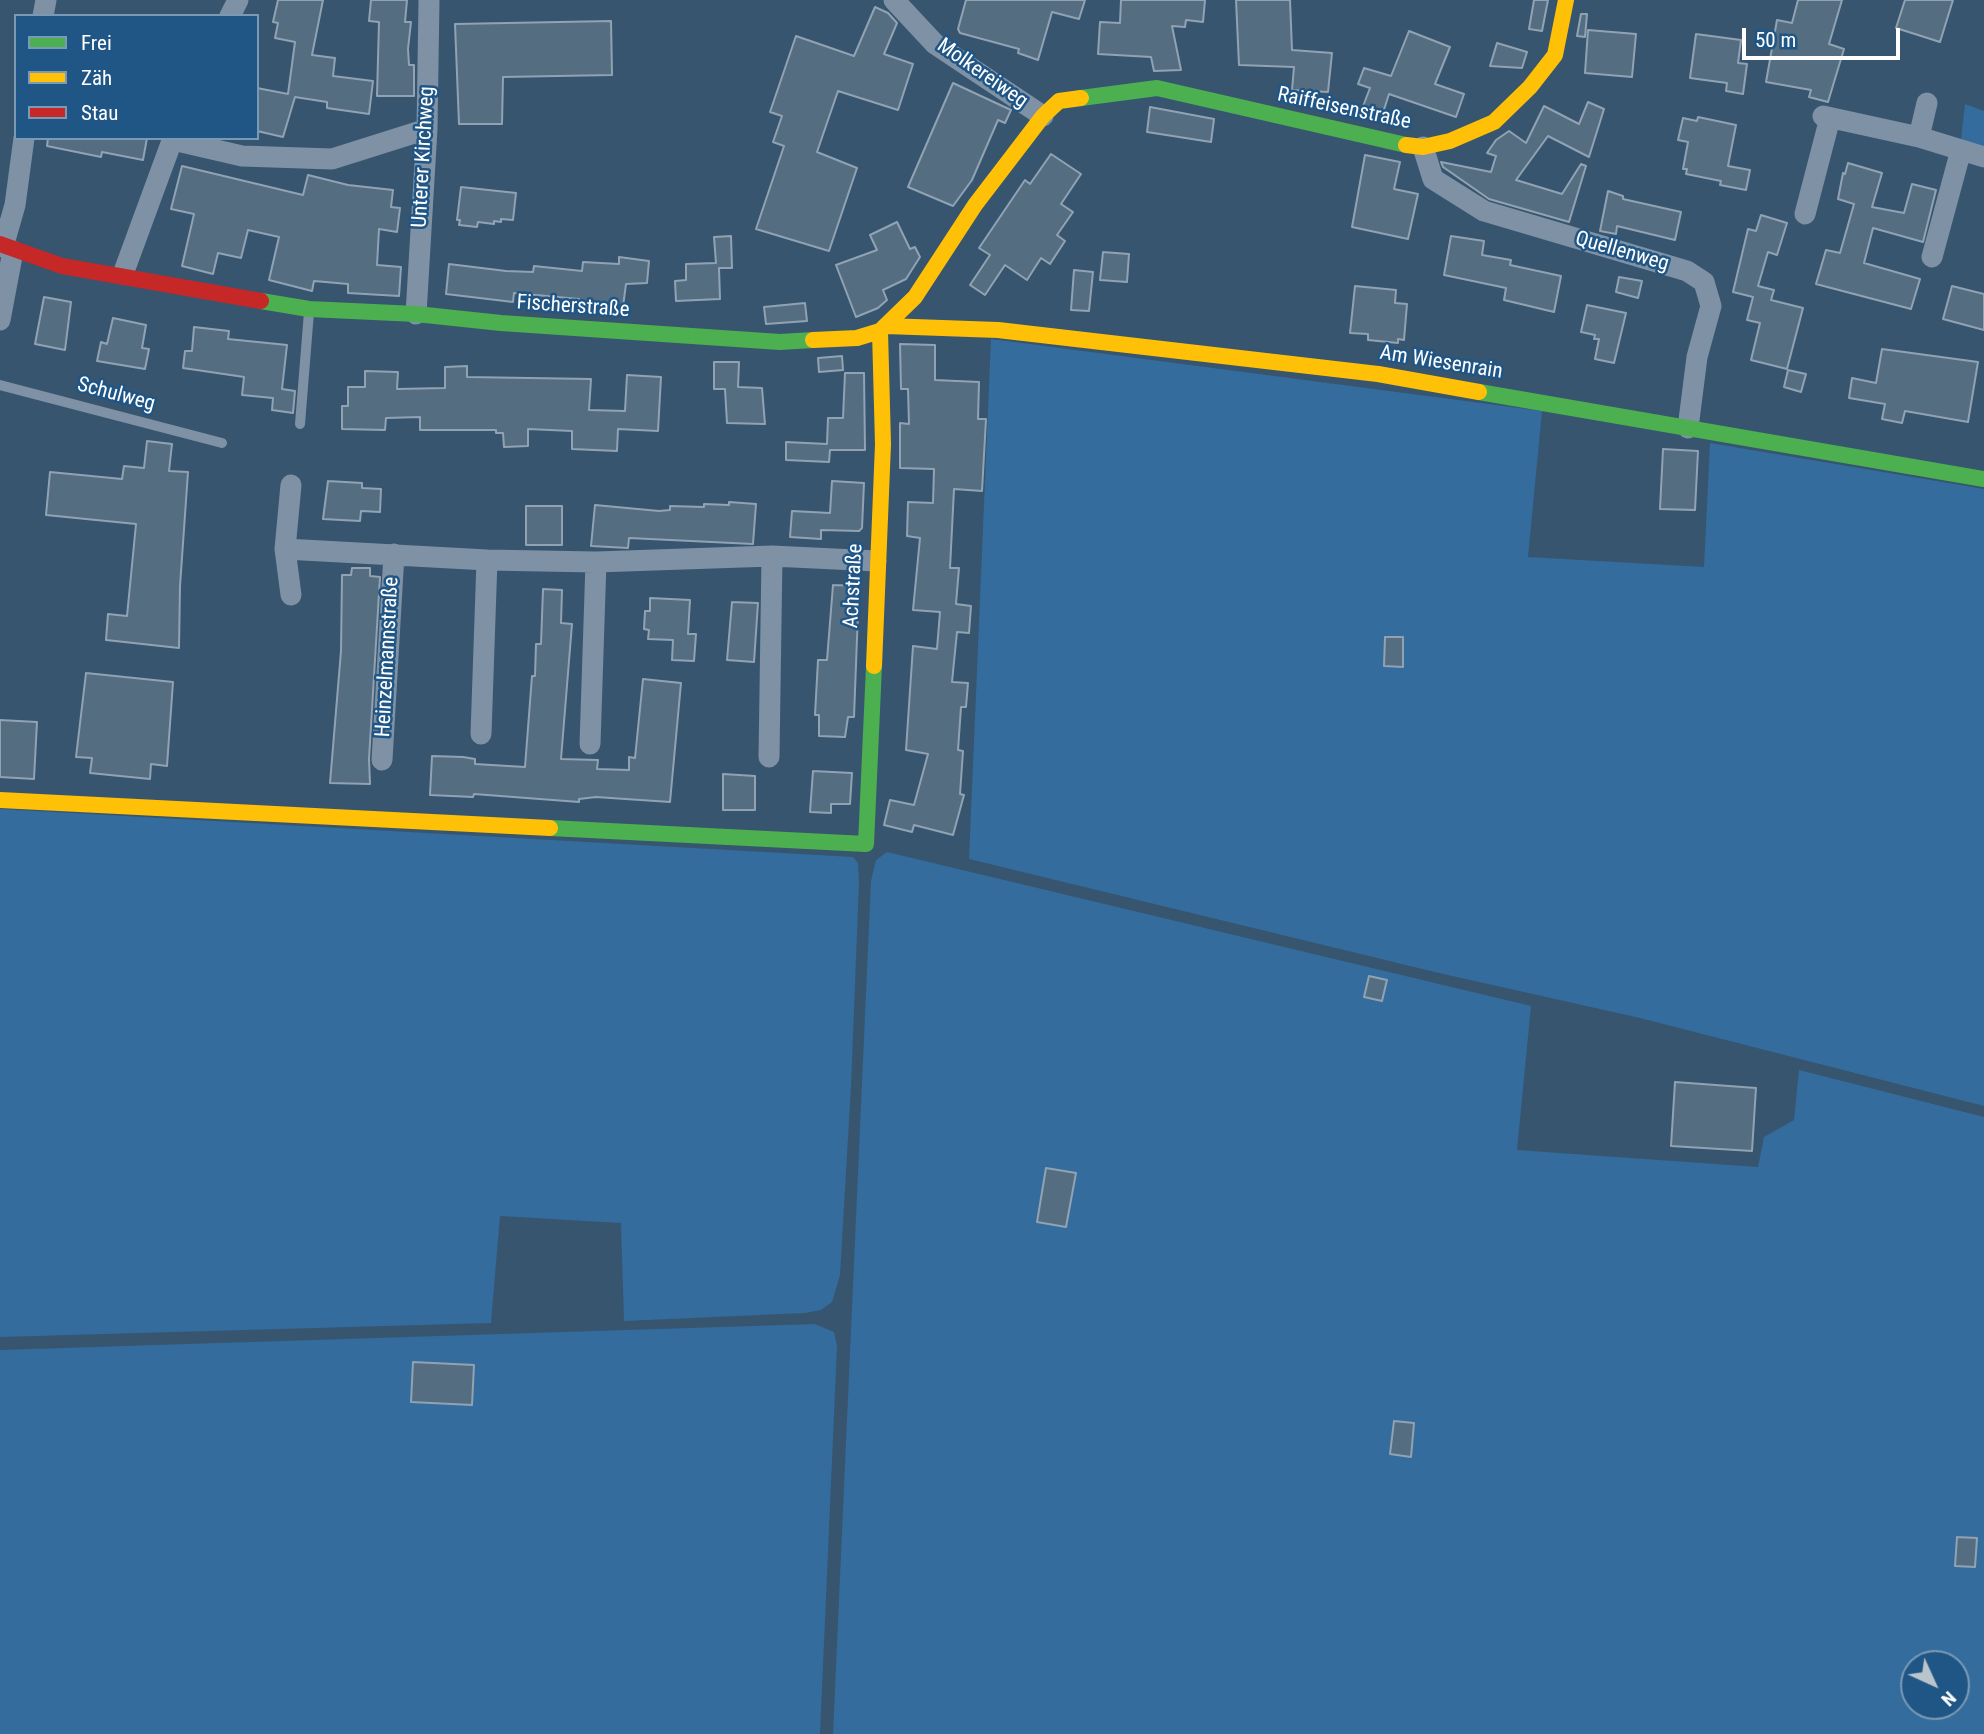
<!DOCTYPE html>
<html>
<head>
<meta charset="utf-8">
<style>
  body { margin:0 }
  #map { position:relative; width:1984px; height:1734px; overflow:hidden; background:#37556f; font-family:"Roboto Condensed",sans-serif }
  canvas { display:block }
  .legend { position:absolute; left:14px; top:14px; width:245px; height:126px; box-sizing:border-box; background:#205686; border:2px solid #799ab6; margin:0; padding:9px 12px; list-style:none; font-size:21px; color:#fff }
  .legend li { display:flex; align-items:center; gap:14px; height:35px }
  .legend b { width:35px; border:2px solid #799ab6 }
  .north { position:absolute; left:1900px; top:1650px; width:70px; height:70px; box-sizing:border-box; background:#205686; border:2px solid #799ab6; border-radius:50%; rotate:135deg; font-size:19px; font-weight:700; line-height:28px; text-align:center; color:#fff }
  .north::after { content:''; display:block; margin:auto; width:24px; height:32px; background:#b9c4cd; clip-path:polygon(50% 0,100% 100%,50% 72%,0 100%) }
  .scale { position:absolute; left:1742px; top:28px; width:158px; height:32px; box-sizing:border-box; border:4px solid #fff; border-top:0; padding-left:9px; font-size:21px; line-height:24px; white-space:nowrap; color:#fff; -webkit-text-stroke:5px #205686; paint-order:stroke }
</style>
</head>
<body>
<div id="map">
<canvas width="1984" height="1734"></canvas>
<ul class="legend">
<li><b style="height:9px;background:#4caf50"></b>Frei</li>
<li><b style="height:9px;background:#ffc107"></b>Zäh</li>
<li><b style="height:9px;background:#c62828"></b>Stau</li>
</ul>
<div class="north">N</div>
<div class="scale">50 m</div>
</div>
<script>
const g = document.querySelector('canvas').getContext('2d');
g.lineJoin = 'round';
function fill(path, color) {
  g.fillStyle = color;
  g.fill(path, 'evenodd');
}
function shape(rows) {
  const path = new Path2D();
  for (const r of rows) {
    path.moveTo(r[0], r[1]);
    for (let i = 2; i < r.length; i += 2) path.lineTo(r[i], r[i + 1]);
  }
  return path;
}
function stroke(path, color, width, dash) {
  g.strokeStyle = color;
  g.lineWidth = width;
  g.lineCap = dash ? 'butt' : 'round';
  g.setLineDash(dash || []);
  g.stroke(path);
}
function write(font, color, halo, rows, align = 'center') {
  g.font = font + ' "Roboto Condensed",sans-serif';
  g.lineWidth = 5;
  g.setLineDash([]);
  g.textBaseline = 'middle';
  g.strokeStyle = halo;
  g.fillStyle = color;
  for (const [text, x, y, turn = 0] of rows) {
    g.save();
    g.translate(x, y);
    g.rotate((+turn || 0) * Math.PI / 180);
    g.textAlign = isNaN(turn) ? turn : align;
    if (halo) g.strokeText(text, 0, 0);
    g.fillText(text, 0, 0);
    g.restore();
  }
}
fill(shape([
  [1965,104,1984,111,1984,154,1960,148],
  [991,339,1542,411,1528,557,1704,567,1710,443,1984,489,1984,1106,1640,1018,1439,973,969,859],
  [0,809,853,857,858,863,859,882,851,1086,840,1275,832,1302,821,1310,805,1313,624,1321,621,1223,500,1216,491,1323,0,1337],
  [887,852,1531,1006,1517,1150,1758,1167,1764,1137,1794,1120,1799,1070,1984,1117,1984,1734,833,1734,871,881,876,860],
  [1914,1664,1956,1664,1956,1706,1914,1706],
  [815,1324,834,1332,837,1346,820,1734,0,1734,0,1350]
]), '#346c9d');
const building = shape([
  [278,0,323,0,312,55,335,58,333,76,373,81,369,114,327,108,327,102,295,97,283,137,257,131,257,88,288,94,295,42,275,38,278,23,273,22,278,0],
  [371,0,407,0,405,22,411,22,408,49,409,65,414,65,414,96,377,96,379,22,369,21,371,0],
  [966,0,1085,0,1079,19,1052,12,1038,60,1018,53,1019,49,960,33,958,29,966,0],
  [1121,0,1205,0,1203,22,1186,20,1185,27,1172,26,1181,70,1154,71,1151,57,1098,54,1100,22,1120,23,1121,0],
  [1236,0,1290,0,1292,50,1332,53,1328,92,1292,90,1294,67,1239,65,1236,0],
  [1534,0,1548,0,1542,31,1529,29,1534,0],
  [1798,0,1842,0,1829,44,1844,49,1828,102,1809,97,1811,90,1766,82,1777,20,1792,23,1798,0],
  [1905,0,1953,0,1940,42,1896,28,1905,0],
  [875,7,888,13,897,23,884,54,913,64,898,110,838,91,817,152,857,168,829,251,756,229,784,146,773,142,782,116,770,112,796,36,854,56,875,7],
  [1581,14,1587,14,1585,37,1577,36,1581,14],
  [611,21,612,75,503,77,502,124,459,124,455,24,611,21],
  [1588,30,1636,34,1632,77,1585,73,1588,30],
  [1409,31,1450,47,1435,84,1464,94,1456,117,1389,94,1382,116,1362,109,1370,88,1358,84,1364,68,1391,76,1409,31],
  [1696,34,1741,40,1738,63,1747,64,1743,94,1726,91,1727,83,1690,78,1696,34],
  [1497,43,1527,52,1522,68,1490,66,1497,43],
  [953,83,1011,110,1005,123,998,120,972,180,953,206,908,187,953,83],
  [1588,102,1604,109,1589,157,1548,136,1516,180,1562,194,1581,164,1586,166,1569,222,1489,199,1443,167,1441,162,1491,172,1496,156,1487,153,1496,140,1509,131,1526,143,1544,106,1579,124,1588,102],
  [1150,107,1214,119,1211,142,1147,132,1150,107],
  [1698,117,1736,125,1728,166,1750,170,1746,190,1720,185,1721,181,1686,174,1687,169,1683,169,1688,142,1678,140,1683,118,1697,121,1698,117],
  [48,138,147,138,143,160,102,152,101,157,47,146,48,138],
  [1051,154,1081,174,1061,204,1073,212,1057,235,1065,241,1050,264,1041,258,1027,280,1005,265,985,295,970,285,990,255,979,248,1025,180,1030,184,1051,154],
  [1365,155,1400,162,1394,189,1418,194,1408,239,1352,227,1365,155],
  [1848,163,1882,173,1872,207,1904,213,1912,184,1936,190,1923,242,1873,228,1864,263,1920,279,1911,309,1816,284,1826,250,1840,253,1854,204,1838,199,1843,173,1845,174,1848,163],
  [182,166,303,195,308,175,348,185,393,190,391,207,400,208,397,232,379,229,377,265,401,267,399,296,348,293,348,284,314,281,312,291,269,280,279,237,248,230,241,258,218,253,213,274,182,266,194,214,171,209,182,166],
  [461,187,516,193,513,220,501,219,501,222,494,221,494,224,478,222,477,227,459,225,460,220,457,220,461,187],
  [1608,191,1623,196,1623,199,1681,212,1675,240,1617,226,1616,234,1600,231,1608,191],
  [1761,215,1787,223,1777,255,1768,252,1758,286,1774,290,1771,300,1803,308,1787,369,1751,360,1760,323,1747,320,1753,297,1733,292,1748,229,1756,231,1761,215],
  [897,222,910,249,915,247,920,257,906,279,883,290,887,300,878,308,856,317,836,265,877,250,870,235,897,222],
  [731,236,732,268,719,268,720,299,676,301,675,281,686,280,686,264,716,263,714,237,731,236],
  [1451,236,1484,241,1482,255,1511,260,1510,265,1561,276,1554,312,1504,300,1506,288,1444,275,1451,236],
  [1103,252,1129,254,1127,282,1100,280,1103,252],
  [619,257,649,261,647,283,626,284,622,314,604,312,605,305,579,303,579,299,514,293,513,302,446,294,449,264,506,271,533,272,534,266,582,271,583,262,619,264,619,257],
  [1074,270,1093,272,1089,311,1071,310,1074,270],
  [1619,277,1642,281,1638,298,1616,292,1619,277],
  [1355,286,1396,290,1395,303,1407,304,1404,340,1398,339,1398,343,1368,340,1368,334,1350,333,1355,286],
  [1952,286,1984,294,1984,330,1943,319,1952,286],
  [44,297,71,302,65,350,35,344,44,297],
  [805,303,807,321,766,324,764,307,805,303],
  [1587,305,1626,313,1614,363,1595,359,1599,339,1594,339,1595,335,1581,332,1587,305],
  [113,318,146,325,142,348,149,349,145,369,97,361,101,342,107,344,113,318],
  [194,327,229,331,228,339,287,345,282,389,295,391,293,413,272,410,273,398,242,395,244,377,183,368,185,351,192,351,194,327],
  [900,344,935,345,935,380,979,382,978,419,986,419,982,491,954,489,950,568,959,568,956,604,971,606,969,633,957,632,952,682,968,683,966,707,961,707,958,750,963,751,960,794,964,795,953,835,914,825,912,832,884,825,890,800,914,805,928,754,906,750,913,646,937,649,940,612,913,610,920,538,907,536,908,502,933,503,934,469,900,468,900,423,909,424,908,389,901,389,900,344],
  [1882,349,1978,362,1968,422,1905,411,1902,423,1882,419,1885,404,1849,398,1852,378,1876,383,1882,349],
  [842,356,843,370,819,372,818,358,842,356],
  [714,362,739,362,738,387,762,388,765,424,727,423,725,389,714,389,714,362],
  [467,366,467,377,591,379,589,410,625,411,627,375,661,377,658,431,618,429,617,451,572,449,572,431,528,429,528,446,504,447,503,433,496,433,496,430,420,430,420,417,386,418,385,430,342,429,342,406,348,406,348,387,365,387,365,371,398,372,397,389,445,388,445,367,467,366],
  [1788,370,1806,374,1801,392,1784,387,1788,370],
  [845,373,864,373,865,450,830,450,829,462,786,460,786,442,827,444,828,418,843,418,845,373],
  [147,441,172,444,169,471,188,472,180,586,179,648,106,640,108,614,127,616,136,524,46,515,50,472,122,479,124,466,144,468,147,441],
  [1663,449,1698,451,1695,510,1660,509,1663,449],
  [328,481,362,483,362,488,381,489,380,512,361,511,360,521,323,519,328,481],
  [832,481,864,483,862,528,859,531,821,530,821,539,790,537,792,511,830,513,832,481],
  [729,502,756,504,753,544,629,538,628,548,591,546,595,505,659,511,670,510,670,506,704,507,704,504,729,505,729,502],
  [526,506,562,506,562,545,526,545,526,506],
  [352,568,370,568,370,576,380,577,369,759,370,784,330,783,341,651,342,575,351,575,352,568],
  [833,585,859,586,854,717,848,717,845,737,819,736,819,715,815,715,818,660,827,660,833,585],
  [543,589,562,590,561,623,572,624,561,759,598,760,597,769,629,770,629,757,635,758,643,679,681,683,670,802,596,797,579,799,579,802,474,794,473,797,430,795,432,756,463,757,475,759,475,764,525,767,532,676,535,676,536,644,541,644,543,589],
  [650,598,690,600,688,634,696,634,694,661,672,660,673,640,648,639,649,630,644,629,645,611,650,611,650,598],
  [732,602,758,603,754,662,727,660,732,602],
  [1385,637,1403,637,1403,667,1384,666,1385,637],
  [86,673,173,682,167,766,151,764,150,779,90,773,92,758,76,757,86,673],
  [0,720,37,722,34,779,0,777,0,720],
  [813,771,852,773,850,804,831,804,831,813,810,812,813,771],
  [723,774,755,776,755,810,723,810,723,774],
  [1369,976,1387,980,1382,1001,1364,997,1369,976],
  [1675,1082,1756,1088,1752,1151,1671,1146,1675,1082],
  [1046,1168,1076,1173,1066,1227,1037,1222,1046,1168],
  [413,1362,474,1365,472,1405,411,1402,413,1362],
  [1394,1421,1414,1423,1411,1457,1390,1454,1394,1421],
  [1957,1537,1977,1538,1975,1567,1955,1566,1957,1537]
]);
fill(building, '#556d81');
stroke(building, '#91a3b3', 2);
stroke(shape([
  [0,385,222,443],
  [300,424,309,312]
]), '#7e91a5', 10);
stroke(shape([
  [894,0,935,44,1043,116],
  [43,16,46,0],
  [230,16,238,0],
  [1823,116,1919,137,1984,157],
  [1919,137,1927,103],
  [173,140,242,156,332,159,427,129],
  [1423,147,1433,179,1484,211,1687,271,1704,282,1711,306,1697,357,1688,428],
  [1805,214,1830,118],
  [3,247,15,205,24,138],
  [1932,257,1961,150],
  [123,274,173,138],
  [416,314,427,129,429,0],
  [0,320,13,251],
  [291,485,285,549,291,595],
  [285,549,487,560,596,562,772,556,876,561],
  [481,734,487,560],
  [590,744,596,562],
  [769,757,772,556],
  [382,760,394,554]
]), '#7e91a5', 21);
stroke(shape([
  [1081,98,1157,88,1406,145],
  [261,301,309,309,416,314,501,323,780,342,813,340],
  [1479,392,1984,479],
  [550,828,866,844,874,666]
]), '#4caf50', 16);
stroke(shape([
  [1406,145,1423,147,1450,141,1494,122,1530,87,1555,55,1566,0],
  [886,326,998,330,1378,374,1479,392],
  [813,340,857,338,880,331,915,297,975,205,1043,116,1059,101,1081,98],
  [874,666,883,444,880,331],
  [0,800,550,828]
]), '#ffc107', 16);
stroke(shape([
  [0,244,62,266,261,301]
]), '#c62828', 16);
write('21px', '#fff', '#205686', [
  ["Molkereiweg",982,74,35],
  ["Raiffeisenstraße",1344,109,12],
  ["Unterer Kirchweg",424,157,-87],
  ["Quellenweg",1622,252,16],
  ["Fischerstraße",573,307,4],
  ["Am Wiesenrain",1441,363,9],
  ["Schulweg",116,395,15],
  ["Achstraße",854,586,-87],
  ["Heinzelmannstraße",388,657,-87]
]);
</script>
</body>
</html>
